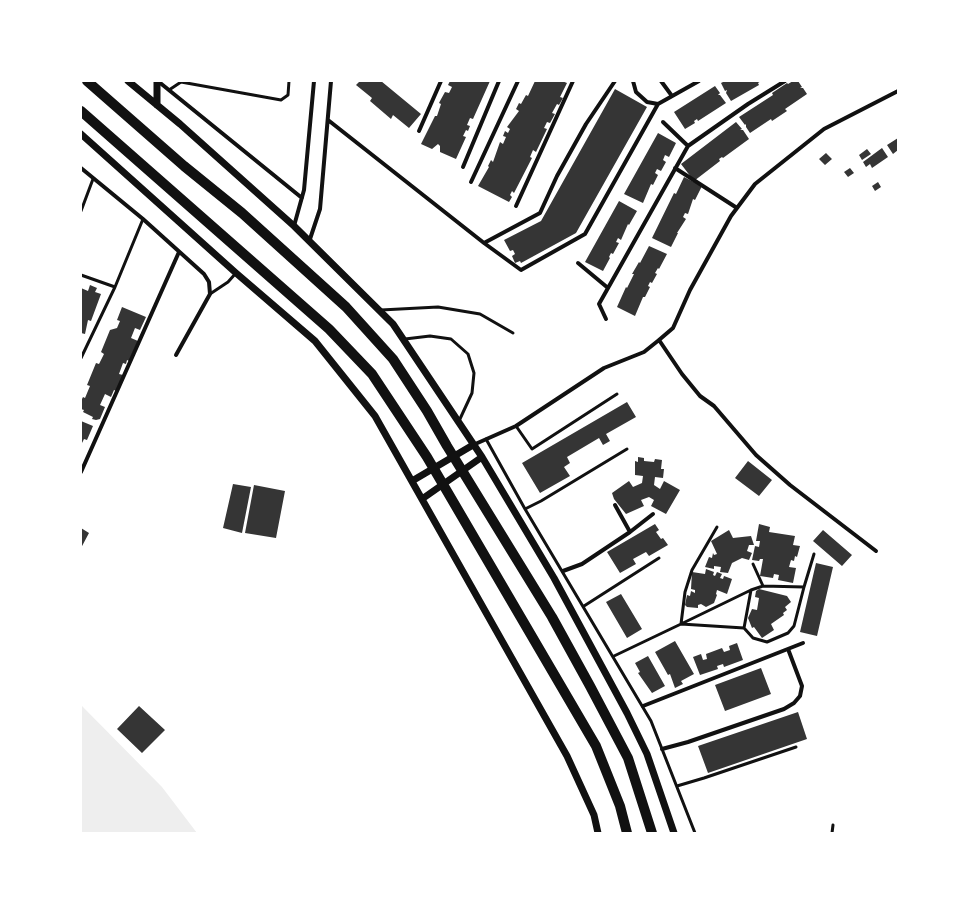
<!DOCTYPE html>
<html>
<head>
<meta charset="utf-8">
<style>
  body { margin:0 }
  #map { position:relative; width:979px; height:914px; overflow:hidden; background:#fff; font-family:Raleway,sans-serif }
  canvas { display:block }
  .frame { position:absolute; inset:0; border:82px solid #fff; pointer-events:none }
</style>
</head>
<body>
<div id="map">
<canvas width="979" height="914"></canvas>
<div class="frame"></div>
</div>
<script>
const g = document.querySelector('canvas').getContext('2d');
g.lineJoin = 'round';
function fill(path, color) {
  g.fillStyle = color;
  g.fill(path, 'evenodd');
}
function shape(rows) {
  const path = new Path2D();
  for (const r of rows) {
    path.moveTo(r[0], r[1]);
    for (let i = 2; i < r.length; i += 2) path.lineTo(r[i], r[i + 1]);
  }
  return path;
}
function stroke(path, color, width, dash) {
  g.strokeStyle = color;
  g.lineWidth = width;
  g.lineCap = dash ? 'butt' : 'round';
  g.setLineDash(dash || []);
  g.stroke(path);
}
fill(shape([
  [81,705,162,787,197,833,81,833]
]), '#eee');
fill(shape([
  [360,81,381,81,421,114,409,128,393,115,391,119,370,101,372,98,356,85],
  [450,81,490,81,473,119,470,118,467,125,470,126,468,131,466,130,463,136,466,137,456,159,440,152,440,146,438,144,432,149,421,144,435,116,437,116,441,104,439,103,440,101,445,92,449,93,452,87,448,85],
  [535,81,562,81,567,83,560,97,563,98,559,105,557,104,552,113,555,114,550,123,547,122,544,128,547,129,536,152,533,150,530,157,532,158,514,193,512,191,510,195,512,197,509,202,478,186,489,167,488,166,491,160,493,162,500,142,503,144,506,137,503,136,505,131,508,133,510,129,507,127,519,111,516,109,519,103,521,104,526,95,528,96],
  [725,81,761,81,758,83,759,85,731,101,726,93,727,90,725,91,721,83],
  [793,81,798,81,802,87,800,88,803,88,807,94,785,109,787,111,772,121,771,119,750,133,746,127,746,124,745,125,739,117,773,95,772,93,787,83,788,84],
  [715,86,720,93,718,95,720,95,726,103,698,121,697,119,694,121,695,123,685,129,674,112],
  [615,89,647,107,576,233,521,263,520,261,515,263,512,256,515,254,513,250,510,251,504,240,541,221],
  [736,122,742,129,740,130,743,130,749,139,723,158,722,157,719,159,720,161,694,181,681,164],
  [658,133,676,143,669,157,665,155,663,160,666,162,661,171,657,169,655,173,658,175,653,185,651,184,643,203,624,194],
  [898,138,898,150,893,154,887,145],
  [882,148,888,157,872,168,870,164,866,167,863,162],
  [867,149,871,154,862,160,859,155],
  [826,153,832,159,825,165,819,159],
  [850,168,854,173,848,177,844,172],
  [684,177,702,186,695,200,693,199,688,214,685,213,683,217,686,219,677,233,678,233,671,247,652,238,674,193,676,194],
  [878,182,881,187,875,191,872,186],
  [619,201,637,211,629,225,628,224,621,240,618,238,616,242,619,243,613,254,611,253,609,257,610,258,603,271,585,262],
  [649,246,667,254,659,269,658,268,655,273,657,274,652,283,650,282,648,286,650,287,645,297,643,297,635,316,617,307,626,287,627,288,634,274,632,274,639,262,640,263],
  [90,285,97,288,95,292,101,294,91,321,88,320,85,334,81,333,81,288,88,291],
  [122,307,146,317,140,330,135,328,131,338,138,341,129,361,127,360,126,364,123,363,119,374,123,375,116,391,114,390,111,397,105,394,100,405,105,407,100,419,96,420,92,419,93,417,83,412,84,410,81,409,81,401,83,397,85,398,90,386,87,385,96,363,99,364,104,354,101,352,110,330,117,328,120,321,117,320],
  [627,402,636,417,606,434,610,441,603,445,599,438,567,457,570,463,564,467,570,476,540,493,522,463],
  [81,421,93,426,87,440,84,439,81,445],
  [638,457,644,458,644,461,654,462,655,459,662,460,661,469,664,469,663,478,655,477,654,485,660,489,664,481,680,490,666,514,651,506,654,500,649,497,641,500,644,506,626,514,614,499,612,493,629,481,633,487,642,483,643,476,635,475,635,461,638,462],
  [748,461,772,480,759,496,735,478],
  [233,484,251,487,242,533,223,528],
  [254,485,285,491,276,538,245,533],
  [655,524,659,530,656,532,661,539,663,538,668,545,649,556,646,552,633,559,636,564,620,573,607,552],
  [759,524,770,527,769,532,795,536,793,545,800,546,797,557,795,556,794,561,791,560,789,567,796,568,793,583,778,580,779,575,774,574,773,578,760,576,763,559,760,559,759,561,752,560,755,546,759,547,760,541,756,541],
  [81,528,89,533,81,548],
  [729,530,733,538,751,536,754,545,749,545,747,551,752,553,749,560,742,558,732,563,728,573,720,572,721,567,714,566,714,569,705,567,709,557,712,558,713,553,714,555,717,554,711,541],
  [823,530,852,555,842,566,813,541],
  [816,563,833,567,817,636,800,632],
  [706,569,714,572,713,575,715,576,717,572,722,574,720,578,723,579,724,576,732,579,727,594,717,590,716,594,717,595,714,603,706,607,701,604,698,605,698,608,687,607,685,605,687,595,690,596,691,591,695,593,695,590,691,589,692,572,705,574],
  [759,589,787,596,791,602,785,607,787,610,783,613,784,615,771,624,774,630,762,638,754,627,752,628,748,618,752,609,757,610,759,598,755,597,756,591],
  [621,594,642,629,627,638,606,602],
  [675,641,694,674,681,681,683,684,675,688,670,674,668,675,655,652],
  [737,643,743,660,724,667,723,664,717,666,718,669,700,675,693,657,701,654,703,660,707,659,706,654,722,648,724,652,730,650,729,646],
  [648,656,665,686,652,693,638,673,640,672,635,663],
  [761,668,771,694,725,711,715,685],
  [139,706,165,730,142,753,117,729],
  [798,712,807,739,708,773,698,746]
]), '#353535');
stroke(shape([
  [169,90,181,82,281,100,288,95,289,81],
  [81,211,93,179],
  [81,275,115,287],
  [210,294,228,282,236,273],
  [381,310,438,307,480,314,513,333],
  [405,339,430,336,451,339,468,354,474,373,472,393,459,421],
  [81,358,115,287,143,219],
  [516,426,532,449,617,394],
  [486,439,525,509,651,721,695,833],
  [525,509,541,501,627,449],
  [753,564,763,586],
  [804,587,814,554],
  [584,606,659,558],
  [744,628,751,590],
  [614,656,681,624,751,590,763,586,804,587,794,626,788,633,767,642,753,638,744,628,681,624,685,592,692,570,717,527],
  [677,786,704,778,796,747],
  [832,833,833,825]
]), '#111', 3);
stroke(shape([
  [615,81,586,124,557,176,540,213,484,243,521,270,585,234,658,104,699,81],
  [633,81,636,92,647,102,658,104],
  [661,81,672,96],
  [159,82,302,198],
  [328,120,484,243],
  [663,122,688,146],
  [419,131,441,81],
  [463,167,499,81],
  [81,168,143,219,204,274,209,282,210,294,176,355],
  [675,168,737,208],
  [471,182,518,81],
  [516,206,573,81],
  [294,226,304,190,314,81],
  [309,242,320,209,331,81],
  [578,263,608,288],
  [606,319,599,304,688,146,748,104,785,81],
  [659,340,682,374,700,396,714,406,756,455,790,485,876,551],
  [473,445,516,426,604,368,644,352,659,340,673,328,690,290,731,216,755,184,824,129,898,91],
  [81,472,179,252],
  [615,505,630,532],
  [563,571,582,564,630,532,653,514],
  [643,706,803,643],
  [662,749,688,742,784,709,794,703,800,696,802,686,788,649]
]), '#111', 4);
stroke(shape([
  [128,81,180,124,294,226,393,324,482,457,554,578,627,713,647,754,674,833],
  [157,105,157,81],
  [81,134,236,273,315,341,375,416,567,756,594,815,598,833],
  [412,481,473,445],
  [422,499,482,457]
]), '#111', 7);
stroke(shape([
  [87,81,184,166,242,213,346,307,393,359,427,411,447,446,552,617,590,686,628,758,652,833],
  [81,111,329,329,372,374,427,457,596,746,620,806,627,833]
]), '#111', 10);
</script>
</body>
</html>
